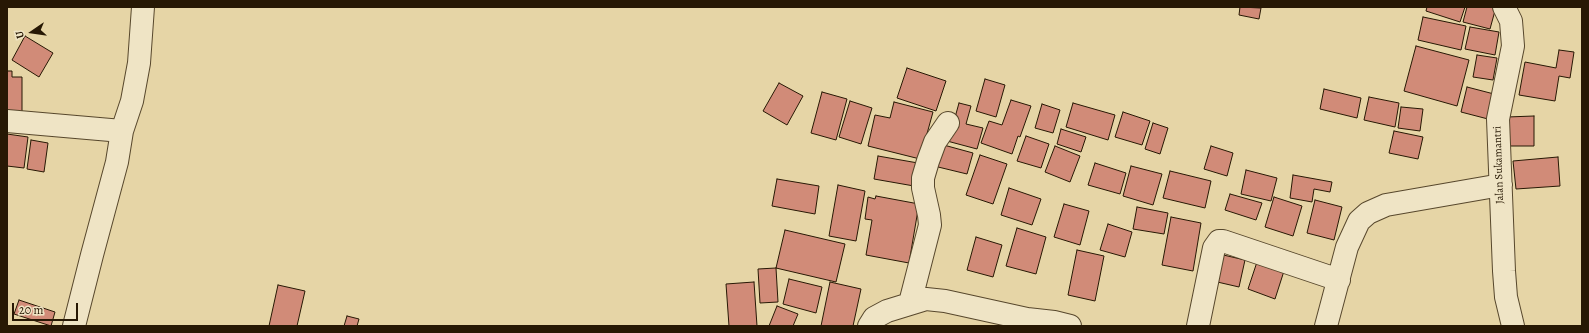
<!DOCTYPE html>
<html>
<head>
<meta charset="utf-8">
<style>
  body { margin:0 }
  #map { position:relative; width:1589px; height:333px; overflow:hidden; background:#e6d5a6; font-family:Alegreya,serif }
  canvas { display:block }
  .frame { position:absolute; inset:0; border:8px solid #271804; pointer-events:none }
  .north { position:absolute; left:12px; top:12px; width:40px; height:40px; -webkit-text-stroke:3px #efe4c5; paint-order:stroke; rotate:257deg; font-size:11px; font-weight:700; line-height:16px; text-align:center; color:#271804 }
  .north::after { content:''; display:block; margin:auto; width:14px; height:18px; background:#271804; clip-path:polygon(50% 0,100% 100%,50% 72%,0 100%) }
  .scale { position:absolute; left:12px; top:303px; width:66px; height:18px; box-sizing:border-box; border:2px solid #271804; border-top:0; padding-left:5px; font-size:12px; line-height:14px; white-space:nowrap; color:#271804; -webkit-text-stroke:3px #efe4c5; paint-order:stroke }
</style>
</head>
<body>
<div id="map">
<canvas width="1589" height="333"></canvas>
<div class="frame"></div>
<div class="north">U</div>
<div class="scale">20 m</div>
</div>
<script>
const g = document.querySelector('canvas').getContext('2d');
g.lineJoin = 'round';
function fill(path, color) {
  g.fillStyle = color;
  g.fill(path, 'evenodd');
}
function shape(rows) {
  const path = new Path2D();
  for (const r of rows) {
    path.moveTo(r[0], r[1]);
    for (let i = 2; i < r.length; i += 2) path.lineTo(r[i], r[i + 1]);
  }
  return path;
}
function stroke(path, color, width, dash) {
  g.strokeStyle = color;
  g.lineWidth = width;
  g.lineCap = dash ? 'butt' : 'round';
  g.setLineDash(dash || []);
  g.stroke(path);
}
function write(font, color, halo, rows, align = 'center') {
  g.font = font + ' Alegreya,serif';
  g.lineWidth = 3;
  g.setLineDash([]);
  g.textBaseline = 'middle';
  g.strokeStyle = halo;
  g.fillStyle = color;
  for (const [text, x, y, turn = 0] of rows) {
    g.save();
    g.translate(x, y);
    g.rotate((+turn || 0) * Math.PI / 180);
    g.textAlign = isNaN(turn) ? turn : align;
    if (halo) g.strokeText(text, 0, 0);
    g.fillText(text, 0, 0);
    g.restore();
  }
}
const building = shape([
  [1240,7,1261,8,1259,19,1239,15,1240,7],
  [1427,7,1465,7,1460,22,1426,11,1427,7],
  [1467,7,1496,7,1490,29,1463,22,1467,7],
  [1423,17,1466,26,1461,50,1418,40,1423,17],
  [1470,27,1499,32,1495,55,1465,49,1470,27],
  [25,36,53,53,39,77,12,60,25,36],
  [1416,46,1469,60,1457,106,1404,91,1416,46],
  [1559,50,1574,52,1570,78,1559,76,1555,101,1519,95,1525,62,1556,68,1559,50],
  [1477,55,1497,58,1493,80,1473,77,1477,55],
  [907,68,946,81,936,111,897,98,907,68],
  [7,71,12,71,12,77,22,77,22,114,7,114,7,71],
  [985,79,1005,85,996,117,976,111,985,79],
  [779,83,803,96,787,125,763,111,779,83],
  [1467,87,1494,94,1488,119,1461,112,1467,87],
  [1324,89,1361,98,1357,118,1320,109,1324,89],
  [822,92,847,99,836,140,811,133,822,92],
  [1369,97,1399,103,1395,127,1364,120,1369,97],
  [1011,100,1031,106,1020,137,1018,136,1012,154,981,143,989,121,1002,125,1011,100],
  [850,101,872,108,861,144,839,137,850,101],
  [894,102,933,112,920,159,868,146,875,115,890,118,894,102],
  [959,103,971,106,966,124,983,128,977,149,947,141,954,121,959,103],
  [1073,103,1115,115,1108,140,1066,127,1073,103],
  [1042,104,1060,110,1053,133,1035,128,1042,104],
  [1401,107,1423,109,1420,131,1398,128,1401,107],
  [1123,112,1150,121,1142,145,1115,137,1123,112],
  [1534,116,1534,146,1508,146,1507,117,1534,116],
  [1153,123,1168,128,1160,154,1145,149,1153,123],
  [1061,129,1086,137,1081,152,1057,144,1061,129],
  [1394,131,1423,137,1418,159,1389,153,1394,131],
  [7,134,28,137,24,168,7,166,7,134],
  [1026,136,1049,144,1041,168,1017,161,1026,136],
  [31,140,48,143,44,172,27,169,31,140],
  [940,144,973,153,967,174,934,166,940,144],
  [1055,146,1080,156,1070,182,1045,172,1055,146],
  [1211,146,1233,153,1227,176,1204,169,1211,146],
  [980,155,1007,164,993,204,966,195,980,155],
  [878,156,918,163,914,186,874,179,878,156],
  [1558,157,1560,186,1516,189,1513,161,1558,157],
  [1095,163,1126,173,1120,194,1088,185,1095,163],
  [1131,166,1162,174,1153,205,1123,196,1131,166],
  [1246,170,1277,178,1271,201,1241,194,1246,170],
  [1170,171,1211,181,1205,208,1163,198,1170,171],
  [1293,175,1332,182,1330,192,1314,189,1312,202,1290,198,1293,175],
  [777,179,819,186,815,214,772,206,777,179],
  [838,185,865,191,856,241,829,236,838,185],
  [1009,188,1041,199,1032,225,1001,215,1009,188],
  [1230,194,1262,203,1256,220,1225,210,1230,194],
  [876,196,919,204,909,263,866,255,872,220,865,219,868,197,875,199,876,196],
  [1274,197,1302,206,1293,236,1265,227,1274,197],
  [1315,200,1342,207,1334,240,1307,233,1315,200],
  [1064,204,1089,211,1080,245,1054,237,1064,204],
  [1137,207,1168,213,1164,234,1133,229,1137,207],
  [1171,217,1201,223,1193,271,1162,265,1171,217],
  [1108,224,1132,232,1125,257,1100,250,1108,224],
  [1017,228,1046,237,1036,274,1006,266,1017,228],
  [785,230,845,244,836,282,776,268,785,230],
  [976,237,1002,245,993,277,967,270,976,237],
  [1077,250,1104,256,1095,301,1068,295,1077,250],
  [1219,254,1245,260,1239,287,1213,281,1219,254],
  [1257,262,1284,271,1275,299,1248,289,1257,262],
  [776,268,778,302,760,303,758,269,776,268],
  [789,279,822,287,816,313,783,304,789,279],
  [754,282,757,326,729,326,726,284,754,282],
  [830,282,861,289,853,326,821,326,830,282],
  [278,285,305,291,297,326,269,326,278,285],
  [19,300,55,312,51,326,14,314,19,300],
  [777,306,798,314,793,326,769,326,777,306],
  [347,316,359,319,357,326,344,326,347,316]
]);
fill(building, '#d18b78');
stroke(building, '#271804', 1);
const street = shape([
  [1504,7,1511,21,1513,46,1498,119,1504,271,1506,297,1513,326],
  [7,121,122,131],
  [910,303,930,225,929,215,923,188,923,178,928,161,935,142,948,123],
  [74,326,92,255,117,162,122,131,132,101,139,63,143,7],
  [869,326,874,318,887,311,926,299,945,301,1027,319,1054,322,1070,326],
  [1198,326,1214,248,1219,241,1223,241,1339,280],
  [1326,326,1347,247,1359,221,1368,213,1386,205,1501,185]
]);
stroke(street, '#57472c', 24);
stroke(street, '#efe4c5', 22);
write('11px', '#271804', '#efe4c5', [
  ["Jalan Sukamantri",1499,165,-92]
]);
</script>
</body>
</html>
